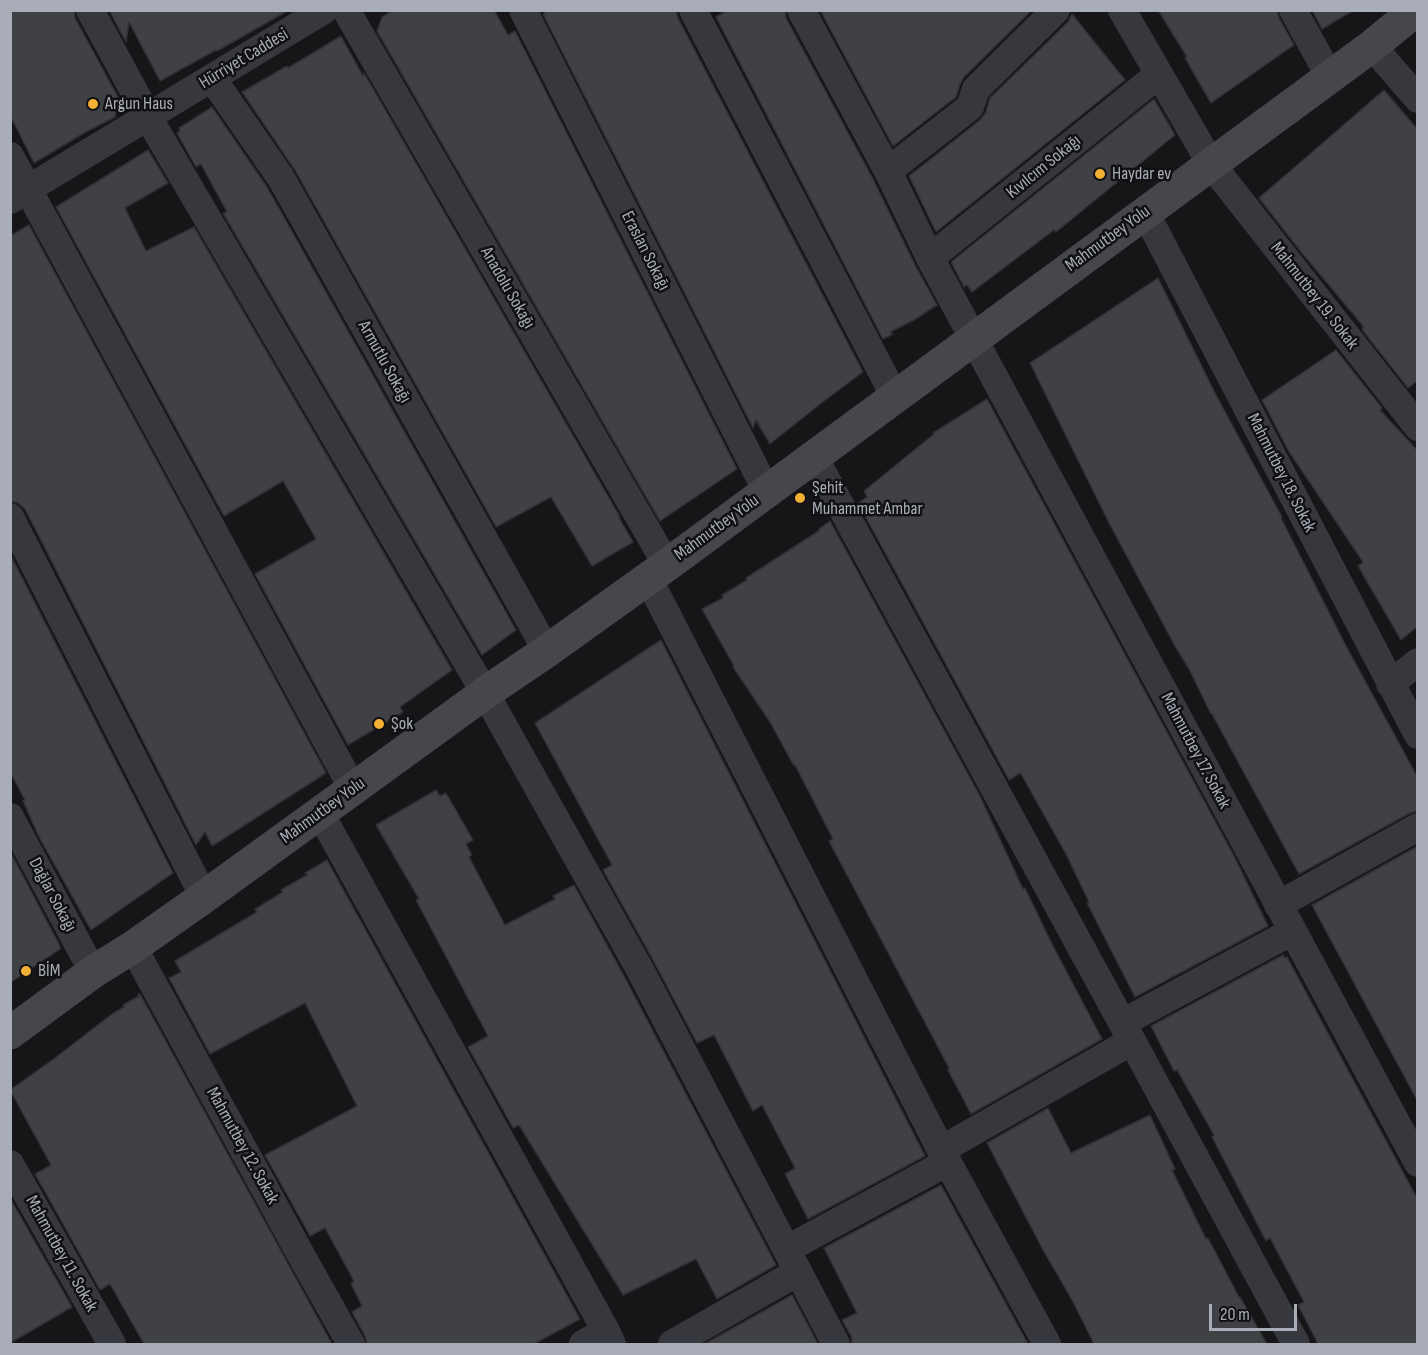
<!DOCTYPE html>
<html>
<head>
<meta charset="utf-8">
<style>
  body { margin:0 }
  #map { position:relative; width:1428px; height:1355px; overflow:hidden; background:#161618; font-family:"Sofia Sans Condensed",sans-serif }
  canvas { display:block }
  .frame { position:absolute; inset:0; border:12px solid #a8adb8; pointer-events:none }
  .scale { position:absolute; left:1209px; top:1304px; width:88px; height:27px; box-sizing:border-box; border:3px solid #a8adb8; border-top:0; padding-left:8px; font-size:18px; line-height:21px; white-space:nowrap; color:#a8adb8; -webkit-text-stroke:4px #111113; paint-order:stroke }
</style>
</head>
<body>
<div id="map">
<canvas width="1428" height="1355"></canvas>
<div class="frame"></div>
<div class="scale">20 m</div>
</div>
<script>
const g = document.querySelector('canvas').getContext('2d');
g.lineJoin = 'round';
function fill(path, color) {
  g.fillStyle = color;
  g.fill(path, 'evenodd');
}
function shape(rows) {
  const path = new Path2D();
  for (const r of rows) {
    path.moveTo(r[0], r[1]);
    for (let i = 2; i < r.length; i += 2) path.lineTo(r[i], r[i + 1]);
  }
  return path;
}
function stroke(path, color, width, dash) {
  g.strokeStyle = color;
  g.lineWidth = width;
  g.lineCap = dash ? 'butt' : 'round';
  g.setLineDash(dash || []);
  g.stroke(path);
}
function write(font, color, halo, rows, align = 'center') {
  g.font = font + ' "Sofia Sans Condensed",sans-serif';
  g.lineWidth = 5;
  g.setLineDash([]);
  g.textBaseline = 'middle';
  g.strokeStyle = halo;
  g.fillStyle = color;
  for (const [text, x, y, turn = 0] of rows) {
    g.save();
    g.translate(x, y);
    g.rotate((+turn || 0) * Math.PI / 180);
    g.textAlign = isNaN(turn) ? turn : align;
    if (halo) g.strokeText(text, 0, 0);
    g.fillText(text, 0, 0);
    g.restore();
  }
}
const building = shape([
  [10,10,74,10,75,18,118,97,115,117,84,133,34,163,10,115,10,10],
  [109,10,289,10,217,51,216,50,160,81,129,22,126,42,109,10],
  [393,10,494,10,508,35,515,31,737,469,660,521,377,31,382,17,393,10],
  [548,10,676,10,678,18,863,372,820,404,770,444,756,420,753,428,543,14,548,10],
  [728,10,785,10,786,18,873,179,915,265,937,305,914,320,890,332,893,334,883,339,716,17,728,10],
  [820,10,1032,10,964,77,960,84,956,97,893,146,820,10],
  [1158,10,1277,10,1279,18,1294,45,1211,103,1185,58,1187,57,1158,10],
  [1312,10,1354,10,1322,29,1312,10],
  [1072,14,1125,80,936,232,909,176,980,120,986,112,990,98,1068,22,1072,14],
  [341,36,363,76,364,73,620,517,618,516,633,542,592,566,551,497,496,527,295,170,242,92,287,66,288,68,341,36],
  [1384,90,1418,130,1418,380,1408,388,1364,332,1362,328,1364,327,1302,253,1259,198,1384,90],
  [1154,99,1175,135,1056,232,1054,230,972,292,967,285,964,287,951,262,1154,99],
  [212,107,267,187,516,630,482,655,223,213,227,212,201,164,196,167,177,133,180,131,179,128,212,107],
  [148,150,168,183,125,208,146,251,194,227,452,670,400,707,403,712,348,745,255,574,316,539,283,481,224,516,56,207,148,150],
  [29,225,326,773,212,846,205,832,196,845,25,509,18,503,10,501,10,236,29,225],
  [1158,278,1216,395,1282,517,1281,518,1345,644,1418,778,1418,811,1410,813,1299,874,1212,714,1211,714,1189,669,1175,646,1110,525,1030,363,1158,278],
  [1336,350,1382,408,1380,410,1418,451,1418,626,1401,640,1358,566,1363,562,1288,450,1262,400,1336,350],
  [987,399,1235,858,1268,926,1135,997,1087,903,1089,902,1066,854,1021,774,1020,773,1009,780,858,503,867,497,864,491,934,434,933,433,987,399],
  [830,521,980,796,1023,889,1025,888,1051,942,1102,1039,971,1114,948,1070,949,1068,829,841,833,839,795,765,794,766,770,722,733,667,734,666,702,609,723,598,722,595,747,580,746,578,820,530,819,529,830,521],
  [10,554,173,873,91,930,39,837,23,801,25,800,10,772,10,554],
  [661,640,925,1156,808,1219,785,1174,795,1168,762,1105,753,1111,714,1035,697,1043,652,958,603,870,612,865,535,723,661,640],
  [436,790,440,796,446,793,473,840,466,844,472,855,469,857,505,925,555,899,553,896,574,885,623,974,776,1265,717,1299,696,1259,623,1295,519,1125,513,1128,468,1047,488,1036,416,900,419,899,376,825,436,790],
  [1418,846,1418,1102,1312,905,1418,846],
  [12,855,60,946,60,949,10,983,10,856,12,855],
  [327,860,580,1319,534,1344,367,1344,365,1336,352,1312,362,1306,351,1284,354,1281,325,1228,310,1236,265,1155,357,1106,305,1003,210,1054,169,978,181,972,175,961,257,912,255,909,283,892,281,890,307,875,305,873,327,860],
  [1283,955,1285,958,1287,957,1418,1200,1418,1344,1318,1344,1298,1305,1304,1302,1270,1238,1266,1241,1212,1137,1214,1135,1177,1070,1174,1071,1151,1026,1283,955],
  [138,994,140,994,332,1344,144,1344,110,1284,100,1290,35,1174,51,1165,10,1090,55,1058,112,1014,124,1007,123,1005,139,996,138,994],
  [1048,1108,1071,1153,1150,1115,1175,1169,1172,1170,1206,1239,1208,1238,1239,1297,1240,1297,1267,1344,1094,1344,1072,1300,1042,1248,987,1143,1048,1108],
  [941,1185,1028,1344,852,1344,851,1336,842,1320,857,1313,824,1248,941,1185],
  [10,1198,72,1307,10,1343,10,1198],
  [792,1295,818,1344,704,1344,733,1328,792,1295]
]);
fill(building, '#404145');
stroke(building, '#303034', 1.5);
stroke(shape([
  [90,10,148,117,485,693,638,966,836,1344],
  [346,10,667,565],
  [523,10,767,492],
  [693,10,895,397],
  [801,10,888,171,930,258,1418,1163],
  [1122,10,1211,164,1418,427],
  [1293,10,1330,77],
  [1372,46,1418,99],
  [212,78,281,178,547,651],
  [10,156,353,789],
  [888,171,970,107,976,89,1056,10],
  [10,200,324,10],
  [1145,212,1418,735],
  [930,258,1158,75],
  [814,457,1132,1041,1296,1344],
  [10,517,204,897],
  [648,578,941,1150,1047,1344],
  [1390,684,1418,662],
  [320,813,606,1331,612,1344],
  [10,817,93,972],
  [1278,905,1418,827],
  [133,947,301,1255,351,1344],
  [1122,1023,1293,931],
  [941,1150,1132,1041],
  [10,1164,112,1344],
  [787,1249,948,1162],
  [583,1344,606,1331],
  [672,1344,798,1272]
]), '#37383d', 28);
stroke(shape([
  [10,1033,93,972,133,947,204,897,485,693,547,651,667,565,1372,46,1416,10]
]), '#45474d', 33);
for (const [x, y, r, color] of [
  [93,104,6,"#f2b134"],
  [1100,174,6,"#f2b134"],
  [800,498,6,"#f2b134"],
  [379,724,6,"#f2b134"],
  [26,971,6,"#f2b134"]
]) {
  const dot = new Path2D();
  dot.arc(x, y, r, 0, 2 * Math.PI);
  g.fillStyle = color;
  g.fill(dot);
  stroke(dot, '#111113', 2);
}
write('18px', '#a8adb8', '#111113', [
  ["Hürriyet Caddesi",244,59,-31],
  ["Kıvılcım Sokağı",1044,167,-39],
  ["Mahmutbey Yolu",1108,239,-36],
  ["Eraslan Sokağı",645,251,63],
  ["Anadolu Sokağı",507,288,60],
  ["Mahmutbey 19. Sokak",1314,296,52],
  ["Armutlu Sokağı",384,362,61],
  ["Mahmutbey 18. Sokak",1281,473,63],
  ["Mahmutbey Yolu",717,528,-36],
  ["Mahmutbey 17. Sokak",1195,751,62],
  ["Mahmutbey Yolu",323,811,-36],
  ["Dağlar Sokağı",52,895,62],
  ["Mahmutbey 12. Sokak",242,1146,61],
  ["Mahmutbey 11. Sokak",61,1254,61]
]);
write('18px', '#a8adb8', '#111113', [
  ["Argun Haus",105,104],
  ["Haydar ev",1112,174],
  ["Şehit",812,488],
  ["Muhammet Ambar",812,509],
  ["Şok",391,724],
  ["BİM",38,971]
], 'left');
</script>
</body>
</html>
